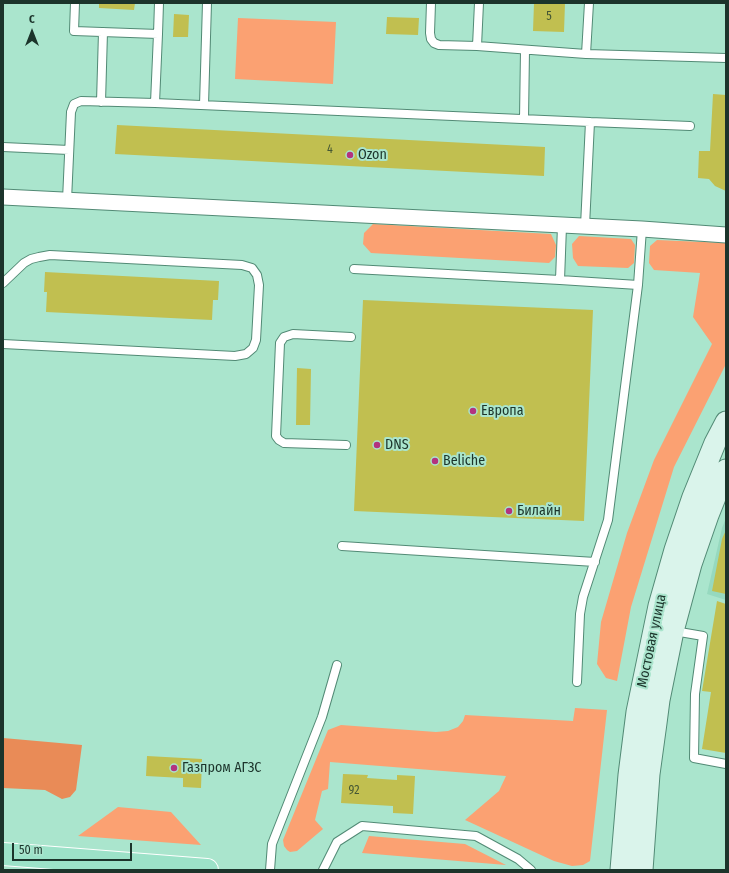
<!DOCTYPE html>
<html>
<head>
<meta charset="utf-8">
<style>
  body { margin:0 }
  #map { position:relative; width:729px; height:873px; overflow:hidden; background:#aae5cd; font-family:"Fira Sans Condensed",sans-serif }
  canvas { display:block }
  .frame { position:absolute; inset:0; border:4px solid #1c342b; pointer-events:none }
  .north { position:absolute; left:12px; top:12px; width:40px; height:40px; -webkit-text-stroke:3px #aae5cd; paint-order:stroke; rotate:0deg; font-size:11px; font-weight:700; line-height:16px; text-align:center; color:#1c342b }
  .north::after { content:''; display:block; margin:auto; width:14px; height:18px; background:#1c342b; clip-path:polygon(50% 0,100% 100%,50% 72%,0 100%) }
  .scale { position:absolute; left:12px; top:843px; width:120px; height:18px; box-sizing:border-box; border:2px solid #1c342b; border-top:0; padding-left:5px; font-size:12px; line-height:14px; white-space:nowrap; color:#1c342b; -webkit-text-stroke:3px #aae5cd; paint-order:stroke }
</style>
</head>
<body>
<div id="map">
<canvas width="729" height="873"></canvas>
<div class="frame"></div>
<div class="north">С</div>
<div class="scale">50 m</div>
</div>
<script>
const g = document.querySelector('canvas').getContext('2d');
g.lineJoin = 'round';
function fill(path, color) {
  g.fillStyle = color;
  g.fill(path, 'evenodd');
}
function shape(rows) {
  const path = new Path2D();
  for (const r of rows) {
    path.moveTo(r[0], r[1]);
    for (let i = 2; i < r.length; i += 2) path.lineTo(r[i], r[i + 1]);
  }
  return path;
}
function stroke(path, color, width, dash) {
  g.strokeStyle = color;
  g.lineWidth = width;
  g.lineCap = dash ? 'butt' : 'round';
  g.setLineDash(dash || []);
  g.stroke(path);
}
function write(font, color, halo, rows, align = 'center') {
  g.font = font + ' "Fira Sans Condensed",sans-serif';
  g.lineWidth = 4;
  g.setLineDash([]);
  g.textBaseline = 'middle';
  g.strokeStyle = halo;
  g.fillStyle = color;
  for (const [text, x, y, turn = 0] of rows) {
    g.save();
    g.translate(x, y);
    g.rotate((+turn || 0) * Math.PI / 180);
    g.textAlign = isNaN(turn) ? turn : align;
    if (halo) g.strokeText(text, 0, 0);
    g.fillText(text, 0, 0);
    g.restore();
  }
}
fill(shape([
  [726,518,726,600,707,594,722,528]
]), '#96d9bf');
fill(shape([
  [238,18,336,22,333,84,235,79],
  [373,224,551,234,556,245,555,257,549,263,371,253,363,244,364,233],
  [579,236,631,239,635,245,634,263,628,268,578,266,573,258,572,244],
  [657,240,726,243,726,364,674,467,631,607,617,681,606,678,597,664,601,622,627,533,654,460,712,344,693,317,700,273,654,270,649,263,650,246],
  [575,708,607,710,590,861,583,865,572,866,554,861,465,820,499,791,506,776,330,762,328,789,322,791,315,820,323,829,297,851,290,852,287,850,284,846,283,840,328,730,341,725,436,732,448,731,458,727,463,721,465,715,573,721],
  [118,807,171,812,201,845,78,836],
  [369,836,465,844,506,865,362,853]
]), '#fba172');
fill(shape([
  [3,738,82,745,76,790,70,797,62,799,45,790,3,788]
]), '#e98b57');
fill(shape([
  [99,3,135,3,134,10,99,8],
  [534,3,565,3,564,32,533,31],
  [174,14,189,15,188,37,173,37],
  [387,17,419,18,418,35,386,34],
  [713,94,726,95,726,191,715,186,709,179,698,178,699,151,710,151],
  [117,125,545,147,544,176,115,154],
  [45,272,219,281,218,300,213,300,212,320,46,312,47,292,44,292],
  [363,300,593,310,584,521,354,511],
  [297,368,311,369,310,425,296,425],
  [726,530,726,594,712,591,722,539],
  [717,601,726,604,726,753,702,749,711,692,702,691],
  [147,756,202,759,201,788,183,787,183,778,146,776],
  [343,774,368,775,367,778,397,780,397,775,415,776,413,814,393,813,393,806,341,803]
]), '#c1bf50');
const service = shape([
  [75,3,74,31,158,34,159,3],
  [431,3,430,33,431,39,434,43,439,45,477,46],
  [479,3,477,46,586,54,726,58],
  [586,54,589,3],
  [101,102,103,32],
  [155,103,158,34],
  [204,105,207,3],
  [524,119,525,50],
  [590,122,690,126],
  [3,147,69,150],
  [67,200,71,112,74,104,81,101,155,103,590,122,585,226],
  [354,269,560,280,638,285,608,520,583,597,580,614,577,682],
  [560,280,562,226],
  [3,283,24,263,31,259,39,257,50,255,242,265,252,268,257,275,259,285,256,340,253,348,246,354,235,356,3,344],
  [638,285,642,229],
  [346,445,284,443,279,440,276,436,280,343,284,337,293,334,351,337],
  [342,546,595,562],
  [674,631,703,636,695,694,694,758,726,764],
  [270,870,272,844,322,717,337,665],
  [323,870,337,842,362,826,476,836,518,859,531,870]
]);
const minor = shape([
  [3,197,642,229,726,235]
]);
const secondary = shape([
  [621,870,629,775,637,712,659,606,675,550,693,497,715,443,726,422],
  [642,870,649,774,656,723,659,700,673,631,691,564,708,515,726,470]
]);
const trunk = shape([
  [3,854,207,870]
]);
stroke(service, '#528a75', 10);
stroke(minor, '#528a75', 17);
stroke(secondary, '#528a75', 23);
stroke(trunk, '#fff', 24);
stroke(service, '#fff', 8);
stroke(minor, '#fff', 15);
stroke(secondary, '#daf4eb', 21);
stroke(trunk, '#9ce2c8', 22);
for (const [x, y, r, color] of [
  [350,155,4,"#b3337f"],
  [473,411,4,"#b3337f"],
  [377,445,4,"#b3337f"],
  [435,461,4,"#b3337f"],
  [509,511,4,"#b3337f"],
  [174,768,4,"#b3337f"]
]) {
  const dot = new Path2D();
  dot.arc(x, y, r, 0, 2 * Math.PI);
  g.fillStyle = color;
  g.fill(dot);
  stroke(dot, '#aae5cd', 1.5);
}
write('12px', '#455734', null, [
  ["5",549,17],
  ["4",330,150],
  ["92",354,791]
]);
write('14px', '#1c342b', '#aae5cd', [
  ["Ozon",358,155],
  ["Европа",481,411],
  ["DNS",385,445],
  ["Beliche",443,461],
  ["Билайн",517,511],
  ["Газпром АГЗС",182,768]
], 'left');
write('14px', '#1c342b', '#aae5cd', [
  ["Мостовая улица",652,641,-78]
]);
</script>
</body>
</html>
